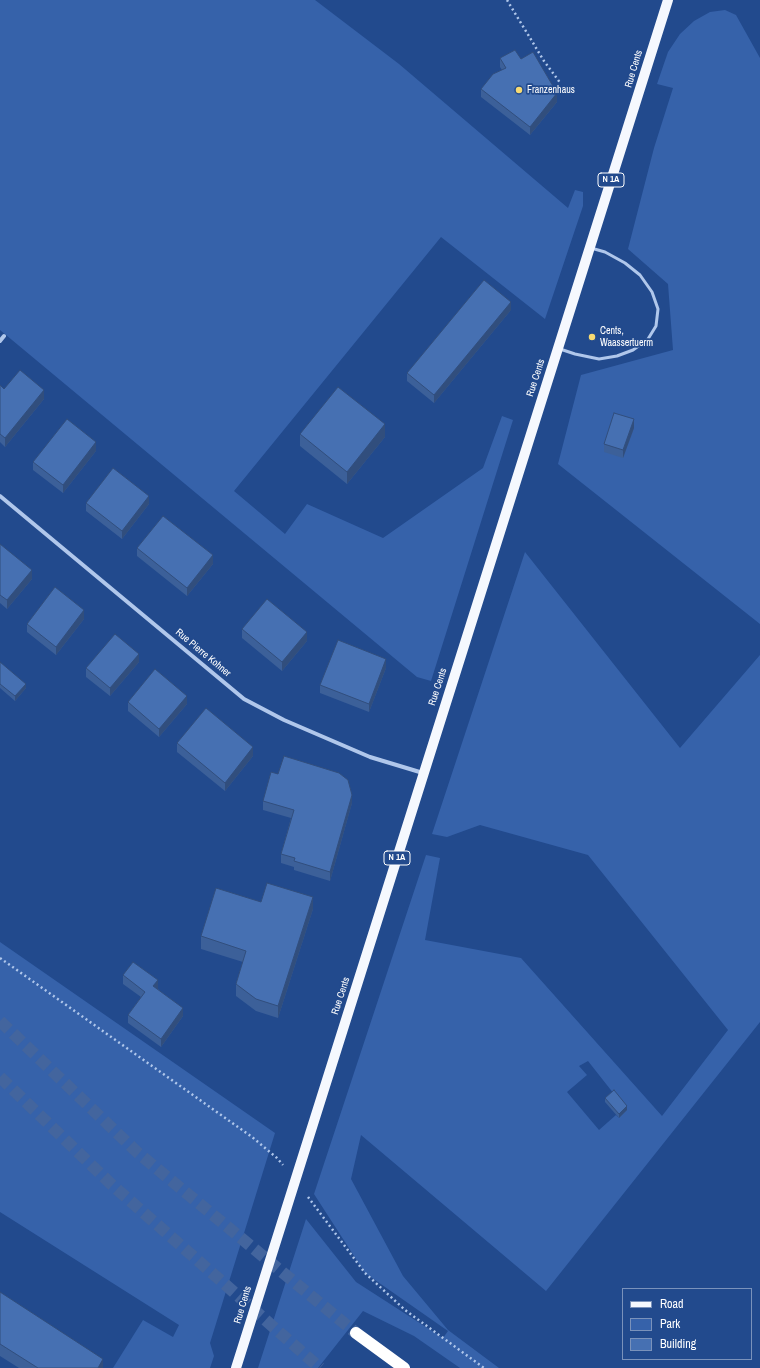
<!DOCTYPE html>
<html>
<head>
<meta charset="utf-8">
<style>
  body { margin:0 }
  #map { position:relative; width:760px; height:1368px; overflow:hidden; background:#224a8d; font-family:"Archivo Narrow",sans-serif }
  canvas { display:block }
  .legend { position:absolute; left:622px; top:1288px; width:130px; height:72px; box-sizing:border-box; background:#224a8d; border:1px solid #7a92bb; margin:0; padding:5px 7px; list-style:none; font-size:12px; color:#fff }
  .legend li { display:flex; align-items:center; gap:8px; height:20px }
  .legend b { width:20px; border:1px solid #7a92bb }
</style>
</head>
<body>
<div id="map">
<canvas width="760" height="1368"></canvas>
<ul class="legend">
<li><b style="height:5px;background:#f5f8fe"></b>Road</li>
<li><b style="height:11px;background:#3662aa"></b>Park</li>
<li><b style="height:11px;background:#4670b2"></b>Building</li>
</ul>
</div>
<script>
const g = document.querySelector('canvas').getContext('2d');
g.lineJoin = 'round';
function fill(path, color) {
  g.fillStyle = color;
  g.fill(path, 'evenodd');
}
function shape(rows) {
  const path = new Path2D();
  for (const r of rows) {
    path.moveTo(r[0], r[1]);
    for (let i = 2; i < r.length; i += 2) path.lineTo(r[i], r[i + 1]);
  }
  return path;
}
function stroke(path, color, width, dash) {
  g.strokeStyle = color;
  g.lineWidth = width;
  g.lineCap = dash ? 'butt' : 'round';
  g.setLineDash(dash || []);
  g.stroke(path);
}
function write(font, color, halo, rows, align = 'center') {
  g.font = font + ' "Archivo Narrow",sans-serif';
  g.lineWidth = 3.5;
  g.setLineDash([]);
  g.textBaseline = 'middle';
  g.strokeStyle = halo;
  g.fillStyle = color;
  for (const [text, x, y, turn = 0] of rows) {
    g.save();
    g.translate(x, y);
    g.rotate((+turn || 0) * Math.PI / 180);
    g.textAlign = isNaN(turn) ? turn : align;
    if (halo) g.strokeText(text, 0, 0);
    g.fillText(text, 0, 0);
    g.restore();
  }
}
fill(shape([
  [0,0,315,0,399,64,568,208,575,190,583,192,583,206,545,319,441,237,234,491,285,534,307,504,383,538,483,468,502,416,513,420,431,681,417,677,0,330],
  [725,10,736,15,760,58,760,624,558,464,581,375,673,350,668,284,628,249,654,148,673,88,657,84,668,52,680,34,694,21,710,12],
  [525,552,680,748,760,655,760,1022,546,1291,361,1135,351,1179,403,1276,448,1330,499,1368,460,1368,414,1336,363,1311,318,1368,258,1368,306,1219,356,1282,443,1338,448,1331,365,1273,314,1194,426,855,440,858,425,940,521,958,662,1116,728,1030,588,855,480,825,447,837,432,834],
  [588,1061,614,1094,619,1118,616,1115,599,1130,567,1092,587,1075,579,1066],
  [0,942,275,1133,210,1343,214,1356,210,1368,113,1368,143,1320,173,1337,179,1325,0,1212]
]), '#3662aa');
stroke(shape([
  [0,1021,138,1153,356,1333],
  [0,1077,111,1184,320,1368]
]), '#43659e', 12, [12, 6]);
stroke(shape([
  [507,0,544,61,561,84],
  [0,958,252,1137,277,1158,283,1165],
  [308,1197,365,1273,405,1310,484,1368]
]), '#b0c7eb', 2.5, [2, 3]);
stroke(shape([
  [560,349,575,354,599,359,617,356,633,350,648,339,656,326,658,309,652,292,640,275,625,263,605,252,591,248]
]), '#b0c7eb', 3);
stroke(shape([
  [0,341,4,336],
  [0,496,244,699,284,720,370,757,423,773]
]), '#b0c7eb', 4);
stroke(shape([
  [236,1368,668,0]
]), '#f5f8fe', 10);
stroke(shape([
  [356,1333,404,1368]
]), '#fff', 12);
fill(shape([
  [500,58,521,59,557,102,530,135,481,97,481,89,502,70,500,67],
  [511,310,434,403,407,381,407,373],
  [0,385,4,389,44,399,5,447,0,442],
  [634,428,623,458,604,452,604,444],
  [300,434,385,437,347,484,300,446],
  [96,451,63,493,33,470,33,462],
  [86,503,149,504,122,539,86,511],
  [0,544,32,579,7,609,0,603],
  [137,548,213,564,187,596,137,556],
  [84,619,56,655,27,632,27,624],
  [242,629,307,641,282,671,242,638],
  [0,662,26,688,15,701,0,688],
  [139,662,110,696,86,677,86,668],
  [386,668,369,712,320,693,320,685],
  [128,702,187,704,159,737,128,711],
  [177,743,253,756,225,791,177,752],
  [263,801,352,803,330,881,294,870,294,867,281,863,281,854,291,818,263,810],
  [261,902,313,909,278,1018,256,1011,236,996,236,984,243,962,201,949,201,936],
  [123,975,158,989,183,1016,161,1047,128,1023,128,1015,141,997,123,984],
  [605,1098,627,1110,619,1118,605,1102],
  [0,1292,103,1368,19,1368,0,1356]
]), '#3c6099');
fill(shape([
  [557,93,557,102,530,135,530,127],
  [511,302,511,310,434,403,434,395],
  [44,390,44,399,5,447,5,438],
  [634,419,634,428,623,458,623,450],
  [385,424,385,437,347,484,347,472],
  [96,442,96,451,63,493,63,485],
  [149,496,149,504,122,539,122,531],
  [213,555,213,564,187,596,187,588],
  [32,570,32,579,7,609,7,600],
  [84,610,84,619,56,655,56,647],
  [307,632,307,641,282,671,282,662],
  [139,654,139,662,110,696,110,688],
  [386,659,386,668,369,712,369,704],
  [26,684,26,688,15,701,15,696],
  [187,696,187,704,159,737,159,729],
  [253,747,253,756,225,791,225,783],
  [352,795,352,803,330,881,330,872],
  [313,897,313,909,278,1018,278,1006],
  [158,980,158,989,153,994,153,986],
  [183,1008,183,1016,161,1047,161,1039],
  [627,1106,627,1110,619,1118,619,1114],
  [103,1359,103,1368,98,1368]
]), '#314e7d');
const building = shape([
  [515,50,521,59,533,52,557,93,530,127,481,89,493,74,506,68,500,58,515,50],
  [484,280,511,302,434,395,407,373,484,280],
  [20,370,44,390,5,438,0,434,0,385,4,389,20,370],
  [338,387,385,424,347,472,300,434,338,387],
  [614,413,634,419,623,450,604,444,614,413],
  [67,419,96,442,63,485,33,462,67,419],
  [113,468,149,496,122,531,86,503,113,468],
  [163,516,213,555,187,588,137,548,163,516],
  [0,544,32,570,7,600,0,595,0,544],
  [55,587,84,610,56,647,27,624,55,587],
  [267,599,307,632,282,662,242,629,267,599],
  [115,634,139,654,110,688,86,668,115,634],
  [338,640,386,659,369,704,320,685,338,640],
  [0,662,26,684,15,696,0,684,0,662],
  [155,669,187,696,159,729,128,702,155,669],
  [206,708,253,747,225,783,177,743,206,708],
  [284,756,339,773,348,780,352,795,330,872,294,861,295,858,281,854,294,810,263,801,271,772,278,774,284,756],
  [267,883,313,897,278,1006,256,999,236,984,246,951,201,936,216,888,261,902,267,883],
  [133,962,158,980,153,986,183,1008,161,1039,128,1015,145,992,123,975,133,962],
  [614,1090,627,1106,619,1114,605,1098,614,1090],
  [0,1292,103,1359,98,1368,38,1368,0,1344,0,1292]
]);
fill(building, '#4670b2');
stroke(building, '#314e7d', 1);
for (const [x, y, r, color] of [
  [519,90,4,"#f7da72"],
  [592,337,4,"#f7da72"]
]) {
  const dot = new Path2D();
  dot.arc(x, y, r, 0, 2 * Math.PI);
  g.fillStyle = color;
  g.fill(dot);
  stroke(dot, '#224a8d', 1.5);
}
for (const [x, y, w] of [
  [611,180,26],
  [397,858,26]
]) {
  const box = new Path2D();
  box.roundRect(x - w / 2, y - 7, w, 14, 3);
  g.fillStyle = '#224a8d';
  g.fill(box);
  stroke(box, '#fff', 1);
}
write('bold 9px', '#fff', null, [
  ["N 1A",611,180],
  ["N 1A",397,858]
]);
write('10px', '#fff', '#224a8d', [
  ["Rue Cents",634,69,-73],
  ["Rue Cents",536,378,-72],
  ["Rue Pierre Kohner",203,653,40],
  ["Rue Cents",438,687,-72],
  ["Rue Cents",341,996,-72],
  ["Rue Cents",243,1305,-73]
]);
write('10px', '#fff', '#224a8d', [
  ["Franzenhaus",527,90],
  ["Cents,",600,331],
  ["Waassertuerm",600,343]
], 'left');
</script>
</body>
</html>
